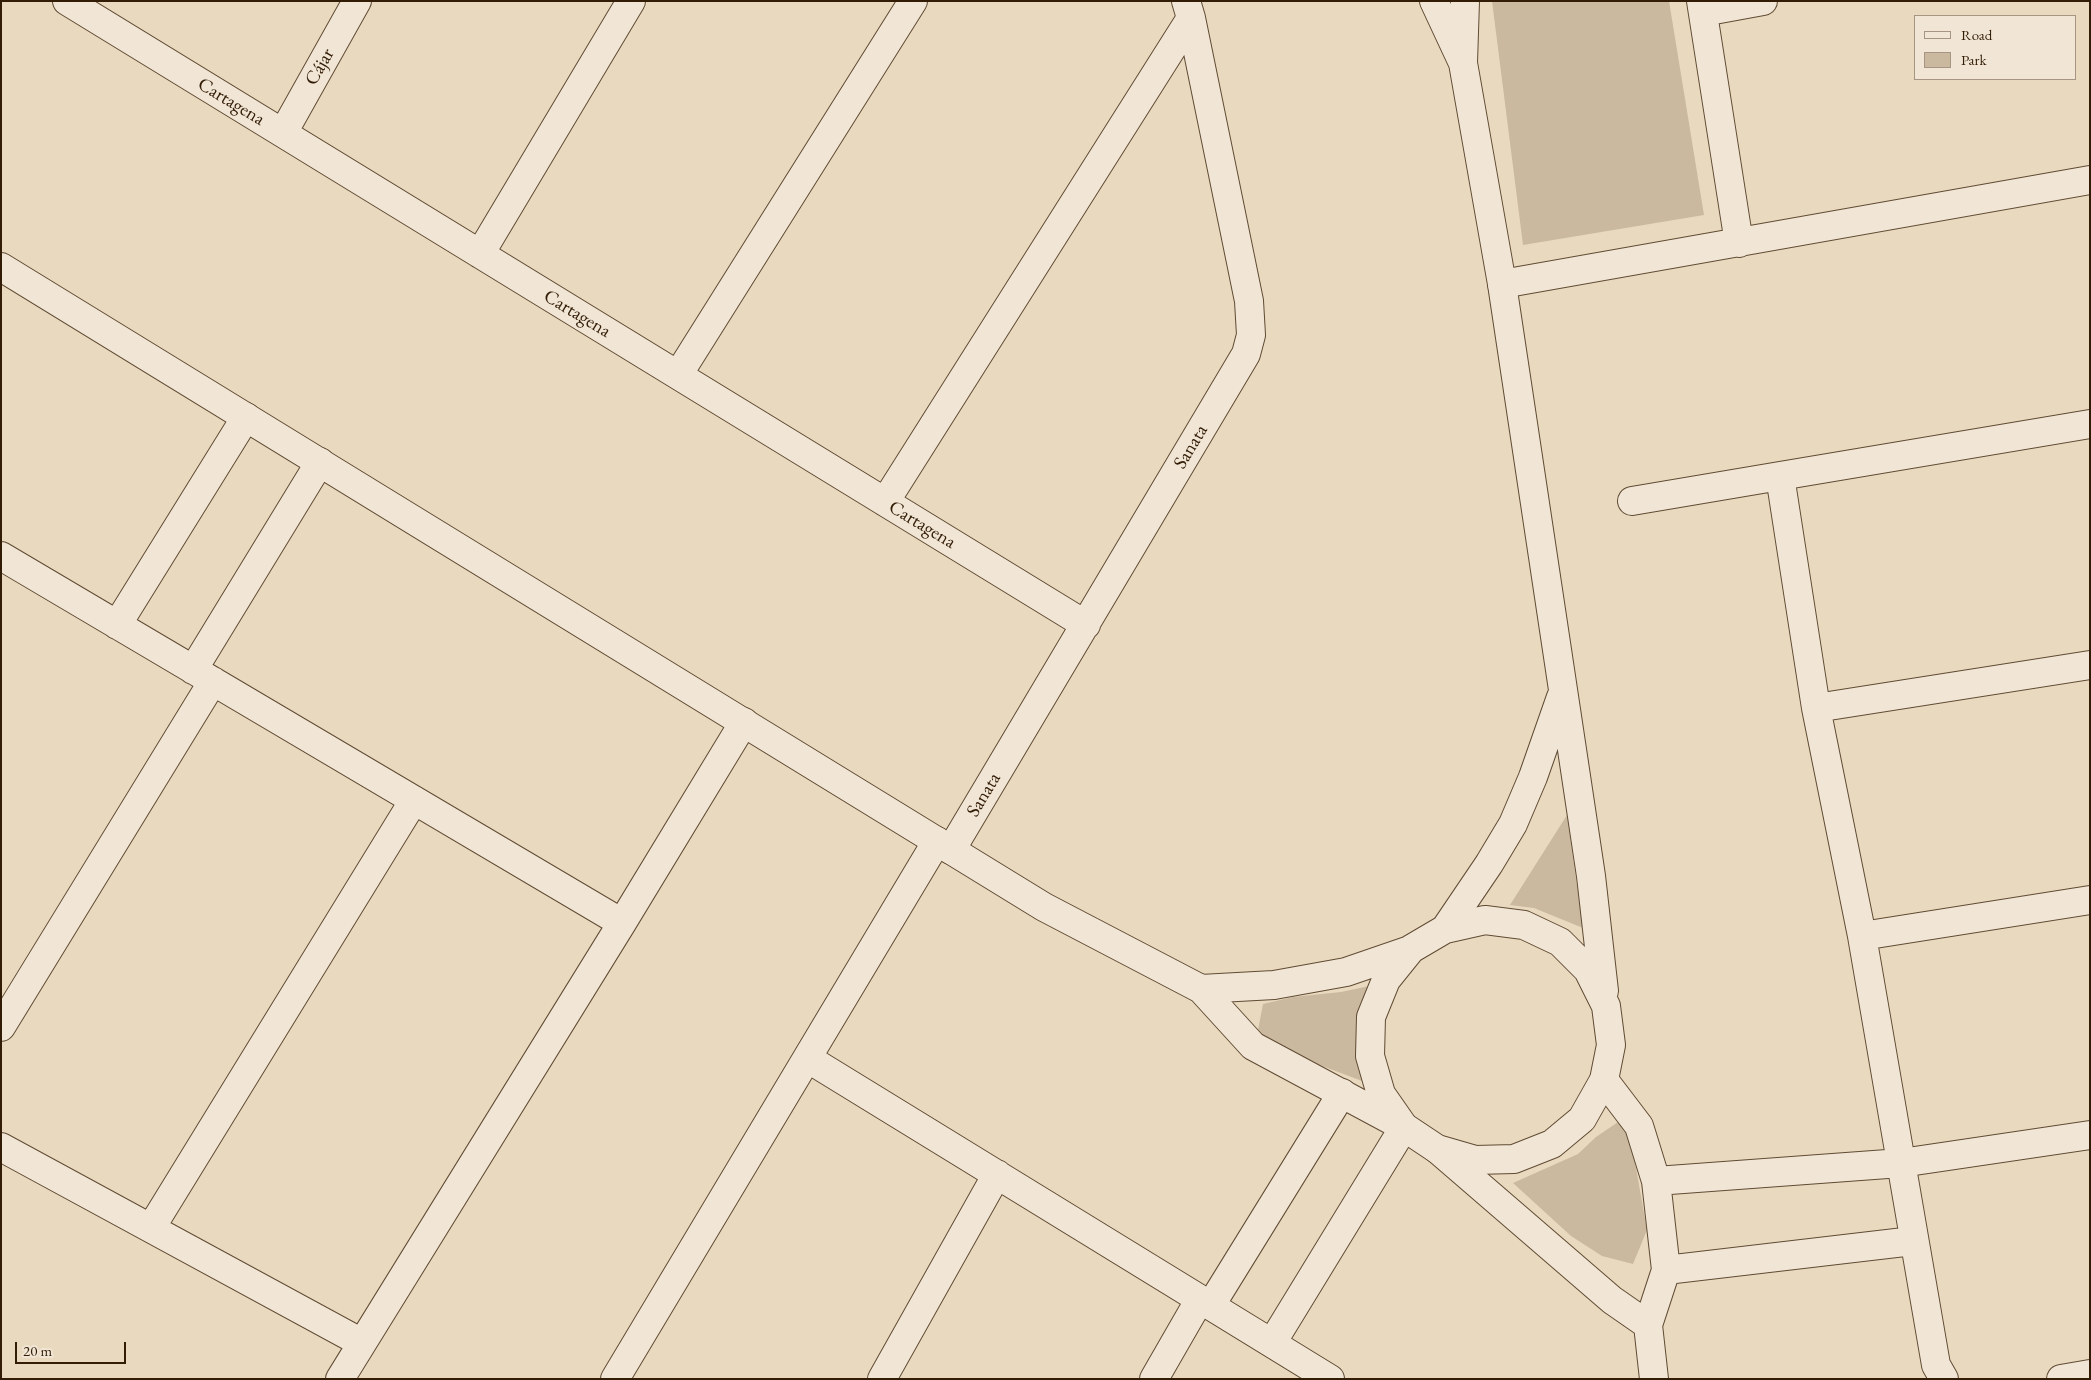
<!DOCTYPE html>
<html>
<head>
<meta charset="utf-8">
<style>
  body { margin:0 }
  #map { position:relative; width:2091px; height:1380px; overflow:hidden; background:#e9d9be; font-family:"EB Garamond",serif }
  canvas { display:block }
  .frame { position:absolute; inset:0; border:2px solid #321c06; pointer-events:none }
  .legend { position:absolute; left:1914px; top:15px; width:162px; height:65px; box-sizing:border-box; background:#f1e6d5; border:1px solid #a59582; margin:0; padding:6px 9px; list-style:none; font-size:15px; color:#321c06 }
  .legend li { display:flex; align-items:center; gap:10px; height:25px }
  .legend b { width:25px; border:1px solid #a59582 }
  .scale { position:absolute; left:15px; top:1342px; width:111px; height:22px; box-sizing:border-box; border:2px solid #321c06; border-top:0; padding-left:6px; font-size:15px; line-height:18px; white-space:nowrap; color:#321c06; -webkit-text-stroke:4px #f1e6d5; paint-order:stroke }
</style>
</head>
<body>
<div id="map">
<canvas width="2091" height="1380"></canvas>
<div class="frame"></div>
<ul class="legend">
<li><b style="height:6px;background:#f1e6d5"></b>Road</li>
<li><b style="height:14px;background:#cab99f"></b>Park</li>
</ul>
<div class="scale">20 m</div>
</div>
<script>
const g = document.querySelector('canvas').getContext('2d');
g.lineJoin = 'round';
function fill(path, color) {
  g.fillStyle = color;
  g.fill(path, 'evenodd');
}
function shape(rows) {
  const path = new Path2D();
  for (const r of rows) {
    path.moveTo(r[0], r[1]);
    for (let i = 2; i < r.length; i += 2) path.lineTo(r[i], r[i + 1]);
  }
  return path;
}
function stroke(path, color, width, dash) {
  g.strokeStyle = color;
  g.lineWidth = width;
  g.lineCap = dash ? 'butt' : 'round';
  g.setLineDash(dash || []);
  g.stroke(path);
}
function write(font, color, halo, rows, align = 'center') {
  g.font = font + ' "EB Garamond",serif';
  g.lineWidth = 5;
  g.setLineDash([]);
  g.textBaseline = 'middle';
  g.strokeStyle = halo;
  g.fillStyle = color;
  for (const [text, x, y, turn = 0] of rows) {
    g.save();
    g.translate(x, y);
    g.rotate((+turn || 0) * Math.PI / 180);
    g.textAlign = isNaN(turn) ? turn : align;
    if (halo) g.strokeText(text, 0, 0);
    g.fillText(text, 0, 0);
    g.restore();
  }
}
fill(shape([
  [1492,1,1669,1,1704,215,1523,245],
  [1567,815,1583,928,1534,908,1510,905],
  [1374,985,1367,1076,1362,1081,1288,1053,1266,1041,1258,1030,1263,1004,1293,997,1341,992],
  [1621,1120,1633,1151,1647,1230,1633,1264,1602,1256,1571,1236,1513,1183,1578,1154,1596,1137]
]), '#cab99f');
const minor = shape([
  [67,1,1086,625],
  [1701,1,1739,243],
  [1703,12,1763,1],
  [283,133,357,1],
  [480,254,631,1],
  [1502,284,2090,180],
  [678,375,913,1],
  [1632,501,1780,476],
  [885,502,1191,18],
  [1,556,622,923],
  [117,625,246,417],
  [193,670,320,462],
  [1816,708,2090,665],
  [951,850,1246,354,1251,335,1249,301,1191,18,1186,1],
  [1862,936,2090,900],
  [1,1027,213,681],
  [807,1058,1330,1379],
  [1,1147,362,1343],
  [1437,1149,1612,1300,1648,1325,1666,1270,1656,1181,1639,1126,1604,1080],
  [1656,1181,1901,1163,2090,1135],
  [151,1228,414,800],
  [1666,1270,1913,1241],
  [1211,1305,1342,1093],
  [1648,1325,1654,1379],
  [1272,1343,1404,1127],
  [340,1379,622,923,744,722],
  [615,1379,937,841],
  [882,1379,997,1174],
  [1154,1379,1200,1299],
  [1944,1379,1936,1365,1862,936,1816,708,1780,476,2090,424],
  [2061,1379,2090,1374]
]);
const tertiary = shape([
  [1434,1,1462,61],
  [1465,1,1463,63,1502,284,1591,876,1604,991],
  [1,267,1044,907,1201,989,1253,1046,1404,1127,1437,1149,1475,1160,1514,1159,1552,1144,1582,1119,1604,1080,1611,1045,1606,1006,1588,970,1560,942,1524,925,1485,920,1445,929,1411,949,1386,980,1371,1017,1370,1056,1381,1094,1404,1127],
  [1445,929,1489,864,1513,824,1533,777,1561,697],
  [1201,989,1274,985,1346,972,1410,950]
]);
stroke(minor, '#604b34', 30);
stroke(tertiary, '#604b34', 30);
stroke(minor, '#f1e6d5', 28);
stroke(tertiary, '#f1e6d5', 28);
write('19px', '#321c06', '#f1e6d5', [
  ["Cájar",320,67,-60],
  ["Cartagena",231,102,31],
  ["Cartagena",577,314,31],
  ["Sanata",1191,447,-59],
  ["Cartagena",922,525,31],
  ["Sanata",984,795,-59]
]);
</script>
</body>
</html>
